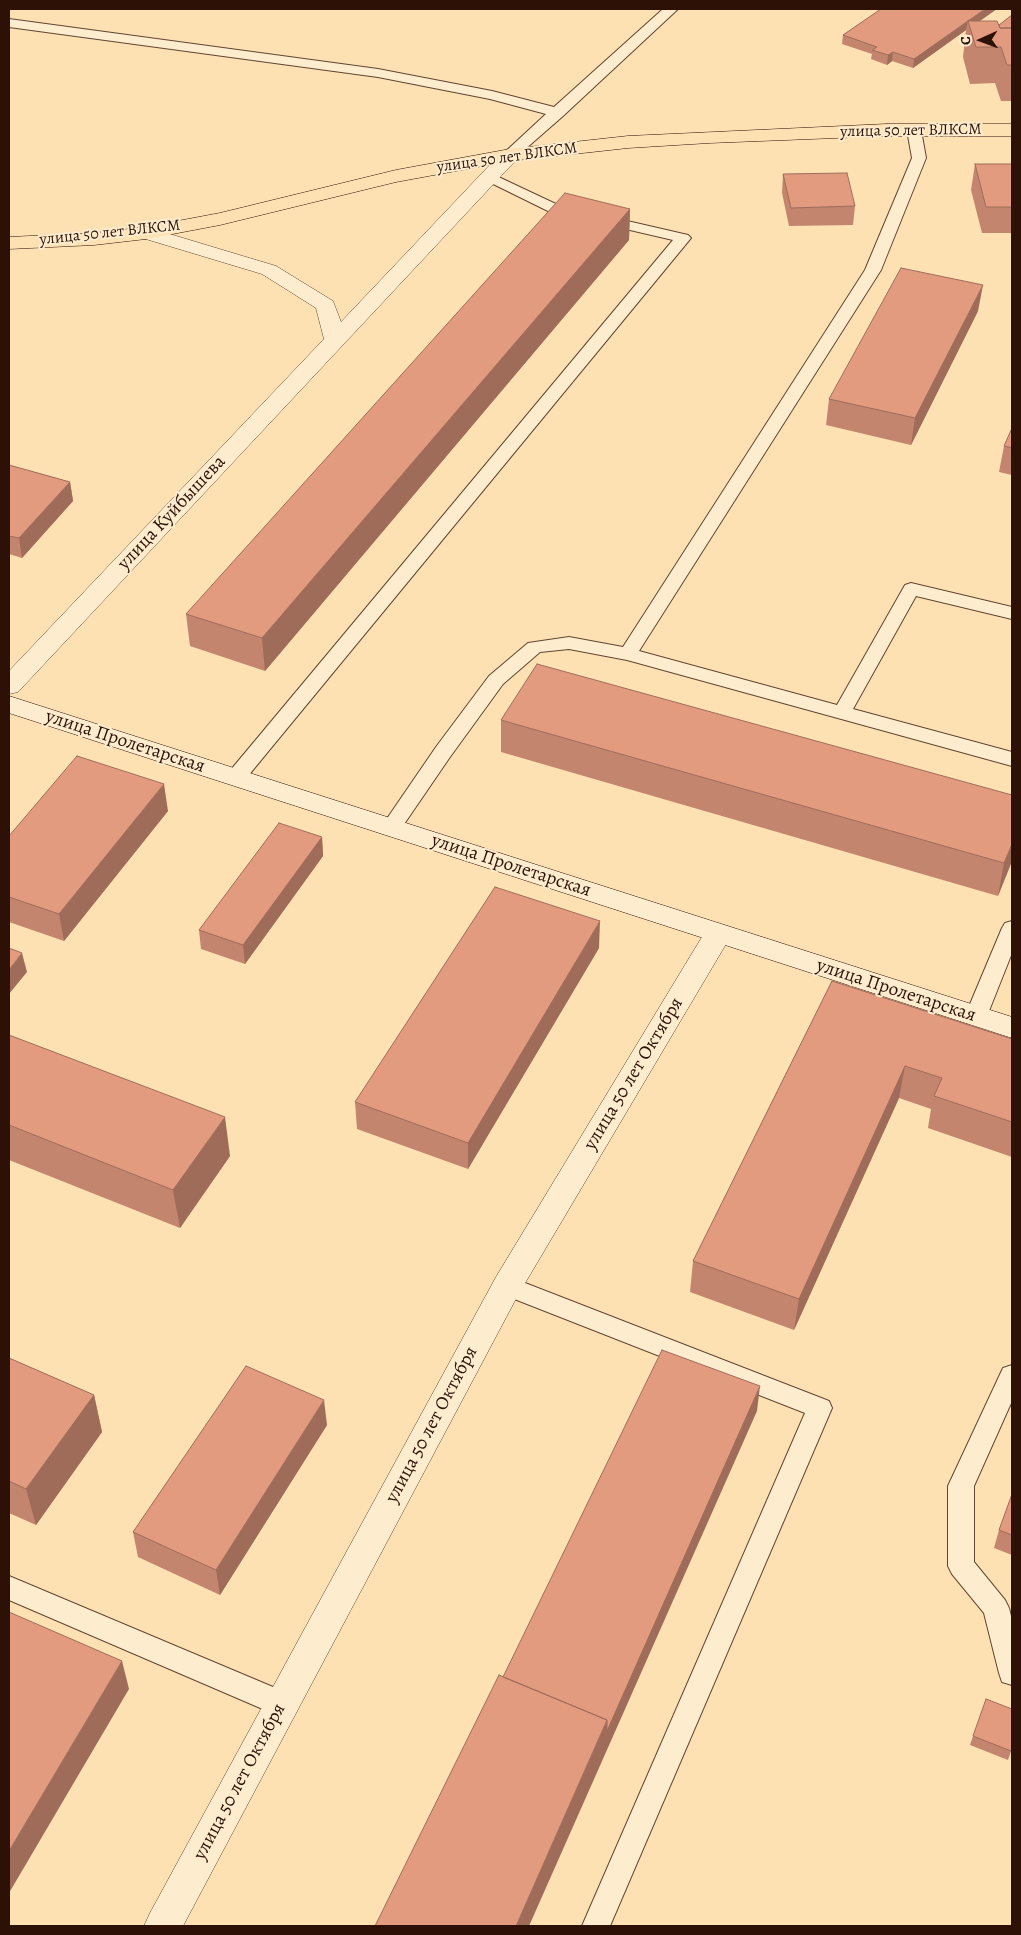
<!DOCTYPE html>
<html>
<head>
<meta charset="utf-8">
<style>
  body { margin:0 }
  #map { position:relative; width:1021px; height:1935px; overflow:hidden; background:#fde1b3; font-family:Alegreya,serif }
  canvas { display:block }
  .frame { position:absolute; inset:0; border:10px solid #2d1106; pointer-events:none }
  .north { position:absolute; left:956px; top:15px; width:50px; height:50px; -webkit-text-stroke:4px #feecce; paint-order:stroke; rotate:268deg; font-size:14px; font-weight:700; line-height:20px; text-align:center; color:#2d1106 }
  .north::after { content:''; display:block; margin:auto; width:18px; height:22px; background:#2d1106; clip-path:polygon(50% 0,100% 100%,50% 72%,0 100%) }
</style>
</head>
<body>
<div id="map">
<canvas width="1021" height="1935"></canvas>
<div class="frame"></div>
<div class="north">С</div>
</div>
<script>
const g = document.querySelector('canvas').getContext('2d');
g.lineJoin = 'round';
function shape(rows) {
  const path = new Path2D();
  for (const r of rows) {
    path.moveTo(r[0], r[1]);
    for (let i = 2; i < r.length; i += 2) path.lineTo(r[i], r[i + 1]);
  }
  return path;
}
function stroke(path, color, width, dash) {
  g.strokeStyle = color;
  g.lineWidth = width;
  g.lineCap = dash ? 'butt' : 'round';
  g.setLineDash(dash || []);
  g.stroke(path);
}
function fill(path, color) {
  g.fillStyle = color;
  g.fill(path, 'evenodd');
}
function write(font, color, halo, rows, align = 'center') {
  g.font = font + ' Alegreya,serif';
  g.lineWidth = 4;
  g.setLineDash([]);
  g.textBaseline = 'middle';
  g.strokeStyle = halo;
  g.fillStyle = color;
  for (const [text, x, y, turn = 0] of rows) {
    g.save();
    g.translate(x, y);
    g.rotate((+turn || 0) * Math.PI / 180);
    g.textAlign = isNaN(turn) ? turn : align;
    if (halo) g.strokeText(text, 0, 0);
    g.fillText(text, 0, 0);
    g.restore();
  }
}
const service = shape([
  [663,9,678,9,563,116,515,158,510,159,505,158,503,155,505,152,546,114,490,99,378,77,9,27,9,19,378,69,492,91,554,107,663,9],
  [914,126,919,127,921,130,926,158,881,270,639,651,837,705,905,585,911,583,1012,607,1012,619,916,596,853,709,1012,752,1012,766,627,660,569,649,540,652,503,684,450,757,398,833,391,835,384,833,381,828,384,823,436,747,489,676,528,643,569,637,623,647,865,270,912,158,907,130,909,127,914,126],
  [490,173,558,205,688,235,691,238,243,782,236,784,229,782,226,777,229,772,673,240,548,211,485,180,483,177,485,174,490,173],
  [1012,921,1012,953,987,1016,984,1022,976,1024,968,1022,965,1016,1002,928,1005,923,1012,921],
  [507,1276,829,1401,832,1408,610,1926,582,1926,805,1413,499,1293,495,1286,499,1279,507,1276],
  [1012,1365,1012,1401,974,1486,974,1562,1005,1600,1009,1608,1012,1620,1012,1685,1002,1682,999,1673,984,1613,952,1574,948,1566,948,1486,1003,1368,1012,1365],
  [9,1576,292,1695,296,1704,292,1713,282,1717,272,1713,9,1600,9,1576]
]);
const tertiary = shape([
  [510,149,517,151,520,155,517,159,18,692,9,694,9,671,324,339,316,308,262,274,139,237,136,233,139,229,146,227,153,229,276,266,333,301,341,322,503,151,510,149],
  [718,924,728,927,732,934,518,1295,183,1926,144,1926,150,1913,496,1277,708,927,718,924]
]);
const secondary = shape([
  [9,696,1012,1017,1012,1038,9,713,9,696]
]);
const primary = shape([
  [887,124,1012,124,1012,136,887,136,709,143,628,148,510,161,396,182,220,225,146,239,94,245,9,249,9,237,94,233,146,227,220,213,396,170,510,149,628,136,887,124]
]);
stroke(service, '#614531', 2);
stroke(tertiary, '#614531', 1);
stroke(secondary, '#2d1106', 1);
stroke(primary, '#2d1106', 1);
fill(service, '#feecce');
fill(tertiary, '#feecce');
fill(secondary, '#feecce');
fill(primary, '#fde1b3');
fill(shape([
  [881,9,980,21,999,25,1012,15,1012,101,1001,101,995,83,970,84,963,57,966,30,913,68,892,61,887,65,871,59,872,54,842,44,843,35],
  [975,164,1012,164,1012,233,982,233,971,190],
  [783,174,855,206,853,225,789,226,782,193],
  [630,209,629,240,265,671,190,646,186,614],
  [978,311,911,445,826,425,829,399],
  [1012,428,1012,475,999,472,1004,446],
  [9,465,70,482,73,501,22,558,9,554],
  [501,720,1012,861,998,896,501,752],
  [168,811,64,941,9,922,9,836],
  [322,837,323,856,245,964,201,949,199,930],
  [599,948,468,1169,357,1129,355,1102],
  [832,981,1012,1039,1012,1157,928,1128,931,1109,899,1098,794,1330,690,1292,693,1261],
  [9,1035,230,1156,180,1228,9,1160],
  [9,1358,94,1395,102,1432,36,1525,9,1513],
  [327,1425,220,1595,138,1557,133,1532],
  [1012,1494,1012,1555,994,1548,999,1530],
  [973,1736,1012,1748,1008,1760,970,1745]
]), '#c3856e');
fill(shape([
  [985,9,997,9,970,28,968,21],
  [968,21,966,30,913,68,914,59],
  [893,52,892,61,887,65,888,55],
  [630,209,629,240,265,671,262,638],
  [983,285,978,311,911,445,915,418],
  [70,482,73,501,22,558,19,538],
  [164,784,168,811,64,941,59,914],
  [322,837,323,856,245,964,243,945],
  [1012,844,1012,861,998,896,1004,863],
  [600,921,599,948,468,1169,468,1143],
  [22,953,27,972,9,994,9,970],
  [905,1066,899,1098,794,1330,799,1299],
  [225,1117,230,1156,180,1228,173,1190],
  [760,1386,757,1411,529,1926,516,1926,607,1720],
  [94,1395,102,1432,36,1525,26,1489],
  [324,1400,327,1425,220,1595,216,1570],
  [122,1661,129,1689,9,1893,9,1851]
]), '#9f6c5a');
const building = shape([
  [881,9,985,9,914,59,893,52,888,55,872,50,877,47,843,35,881,9],
  [1012,15,1012,28,1000,28,999,25,1012,15],
  [968,21,997,21,1000,28,1012,28,1012,65,1007,65,1001,47,976,47,968,21],
  [975,164,1012,164,1012,207,986,207,975,164],
  [847,173,855,206,791,208,783,174,847,173],
  [565,193,630,209,262,638,186,614,565,193],
  [901,268,983,285,915,418,829,399,901,268],
  [1012,428,1012,448,1004,446,1012,428],
  [9,465,70,482,19,538,9,536,9,465],
  [537,664,1012,795,1012,844,1004,863,501,720,537,664],
  [77,756,164,784,59,914,9,897,9,836,77,756],
  [279,823,322,837,243,945,199,930,279,823],
  [495,887,600,921,468,1143,355,1102,495,887],
  [9,948,22,953,9,970,9,948],
  [832,981,1012,1039,1012,1122,934,1096,942,1078,905,1066,799,1299,693,1261,832,981],
  [9,1035,225,1117,173,1190,9,1125,9,1035],
  [662,1350,760,1386,607,1731,607,1720,503,1677,662,1350],
  [9,1358,94,1395,26,1489,9,1481,9,1358],
  [246,1366,324,1400,216,1570,133,1532,246,1366],
  [1012,1494,1012,1535,999,1530,1012,1494],
  [9,1612,122,1661,9,1851,9,1612],
  [499,1675,607,1720,516,1926,375,1926,499,1675],
  [986,1699,1012,1709,1012,1748,1011,1751,973,1736,986,1699]
]);
fill(building, '#e39b80');
stroke(building, '#9f6c5a', 1);
write('16px', '#2d1106', '#feecce', [
  ["улица 50 лет ВЛКСМ",911,131,-1],
  ["улица 50 лет ВЛКСМ",507,158,-8],
  ["улица 50 лет ВЛКСМ",110,233,-6]
]);
write('19px', '#2d1106', '#feecce', [
  ["улица Куйбышева",172,513,-47],
  ["улица Пролетарская",125,742,18],
  ["улица Пролетарская",511,866,18],
  ["улица Пролетарская",896,991,18],
  ["улица 50 лет Октября",634,1074,-59],
  ["улица 50 лет Октября",432,1425,-62],
  ["улица 50 лет Октября",240,1782,-62]
]);
</script>
</body>
</html>
